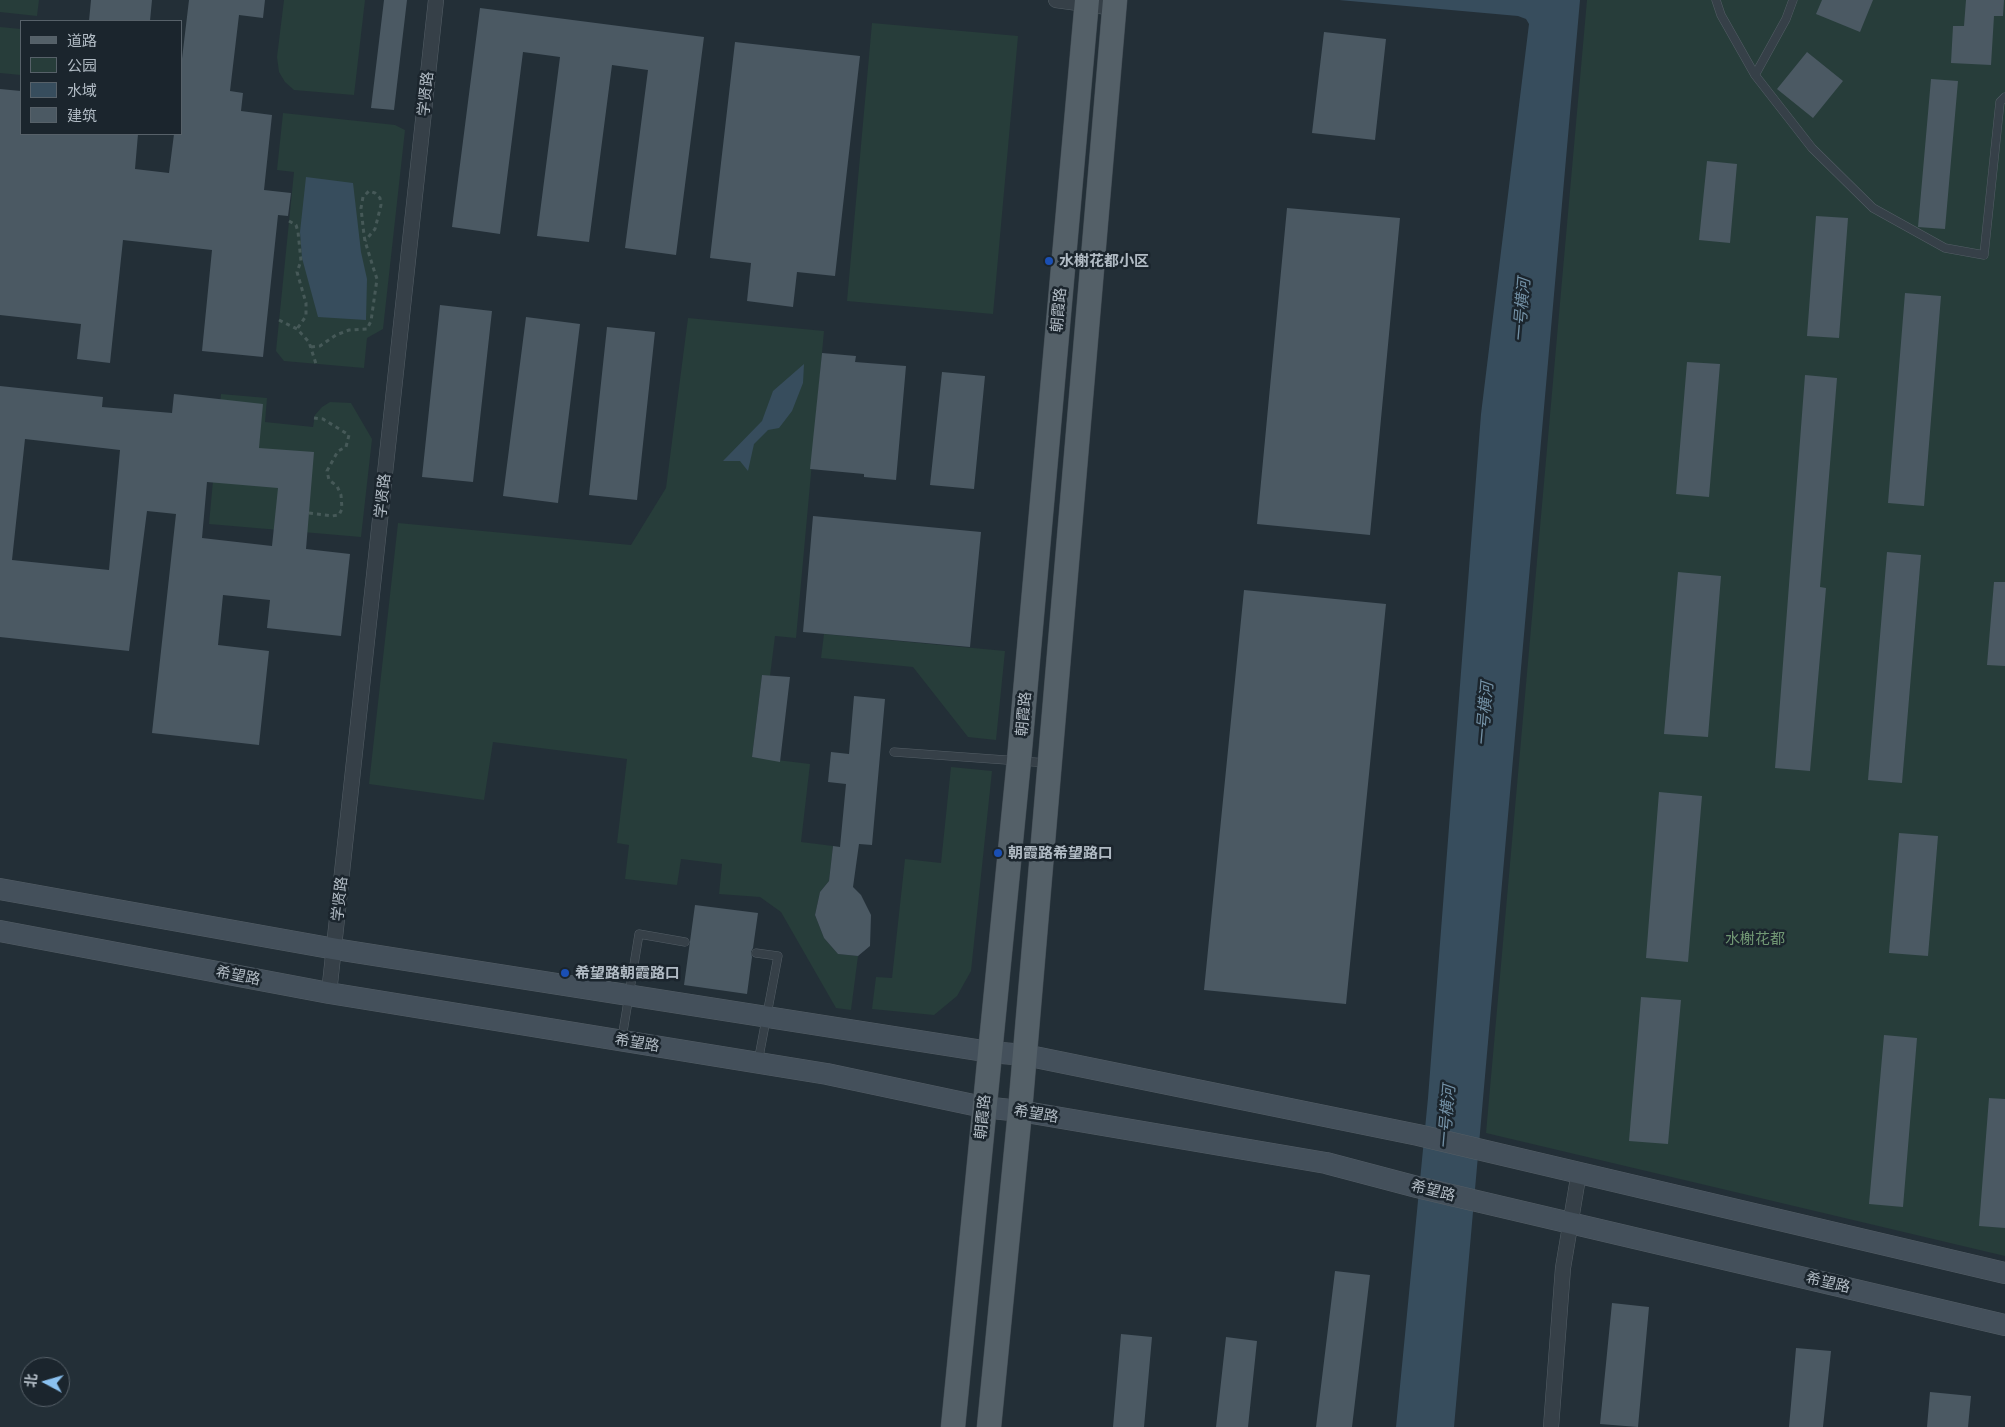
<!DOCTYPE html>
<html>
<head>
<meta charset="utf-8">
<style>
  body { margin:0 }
  #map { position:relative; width:2005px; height:1427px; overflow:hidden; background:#232f37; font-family:Raleway,"Noto Sans SC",sans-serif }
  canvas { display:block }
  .legend { position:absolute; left:20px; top:20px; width:162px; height:115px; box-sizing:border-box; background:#1b252d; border:1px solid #576169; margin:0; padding:6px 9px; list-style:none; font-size:15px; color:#b1bbc4 }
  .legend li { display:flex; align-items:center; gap:10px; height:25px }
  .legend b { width:25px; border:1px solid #576169 }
  .north { position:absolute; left:20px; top:1357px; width:50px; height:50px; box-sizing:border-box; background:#1b252d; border:1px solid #576169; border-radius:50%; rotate:276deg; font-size:14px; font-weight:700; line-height:20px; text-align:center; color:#b1bbc4 }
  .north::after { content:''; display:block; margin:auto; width:18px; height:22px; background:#8ac1f0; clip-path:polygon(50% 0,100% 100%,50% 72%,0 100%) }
</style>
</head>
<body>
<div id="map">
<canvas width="2005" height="1427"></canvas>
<ul class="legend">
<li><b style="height:6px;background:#546068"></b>道路</li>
<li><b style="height:14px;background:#273d3a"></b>公园</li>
<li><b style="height:14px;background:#374d5d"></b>水域</li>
<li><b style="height:14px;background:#4b5963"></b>建筑</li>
</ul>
<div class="north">北</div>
</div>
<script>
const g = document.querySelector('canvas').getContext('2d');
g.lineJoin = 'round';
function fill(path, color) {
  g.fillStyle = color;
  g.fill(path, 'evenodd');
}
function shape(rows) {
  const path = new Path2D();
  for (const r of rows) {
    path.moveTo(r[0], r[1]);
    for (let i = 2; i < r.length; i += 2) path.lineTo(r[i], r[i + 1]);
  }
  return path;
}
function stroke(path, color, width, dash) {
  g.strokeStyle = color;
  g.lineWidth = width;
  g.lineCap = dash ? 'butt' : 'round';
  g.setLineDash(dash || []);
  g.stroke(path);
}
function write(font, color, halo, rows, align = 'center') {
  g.font = font + ' Raleway,"Noto Sans SC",sans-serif';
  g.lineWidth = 5;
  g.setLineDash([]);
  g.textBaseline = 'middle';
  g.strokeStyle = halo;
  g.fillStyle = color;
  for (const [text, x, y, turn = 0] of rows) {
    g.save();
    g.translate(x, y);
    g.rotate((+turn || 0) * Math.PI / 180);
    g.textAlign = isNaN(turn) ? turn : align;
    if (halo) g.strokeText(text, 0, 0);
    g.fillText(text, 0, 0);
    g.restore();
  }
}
fill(shape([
  [0,0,39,0,37,16,0,12],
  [284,0,365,0,354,95,294,90,285,82,279,72,277,57],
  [1587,0,2005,0,2005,1256,1486,1133],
  [872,23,1018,36,993,314,847,301],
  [0,27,21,29,21,75,0,73],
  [283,113,395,125,405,130,383,329,367,338,364,368,284,361,276,351,294,172,277,170],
  [688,318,824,331,796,638,775,636,770,676,762,675,752,757,810,764,801,842,833,846,829,881,820,892,815,915,824,938,838,954,858,956,851,1010,836,1008,781,912,760,897,719,894,722,864,681,859,677,885,625,879,629,845,617,843,627,759,493,742,484,800,369,784,398,523,631,545,666,488],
  [221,394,267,398,265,422,313,427,315,415,322,407,330,402,351,403,372,439,361,537,209,524],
  [824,634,1005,651,996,740,968,737,913,667,821,658],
  [951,767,992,771,971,971,957,996,934,1015,872,1009,876,977,892,978,905,859,941,863]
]), '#273d3a');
fill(shape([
  [1339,0,1580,0,1454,1427,1396,1427,1428,1098,1481,414,1529,24,1526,19,1518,16],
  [306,177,353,183,361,252,367,279,366,320,318,317,302,258,300,232],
  [804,364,803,383,792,411,779,428,768,430,754,444,748,471,740,461,723,461,762,421,773,391]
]), '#374d5d');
fill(shape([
  [91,0,152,0,150,21,89,21],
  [189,0,265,0,263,18,239,15,230,91,243,93,241,111,272,115,264,190,291,193,288,216,278,215,263,357,202,351,212,250,123,240,110,363,77,359,81,324,0,315,0,89,21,91,21,134,138,134,135,169,169,173,174,134,181,134,181,67],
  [384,0,407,0,394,110,371,108],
  [1822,0,1873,0,1860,32,1816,14],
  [1966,0,2004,0,2003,16,1994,16,1991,65,1951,63,1953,26,1964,26],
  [480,8,704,37,676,255,625,248,648,70,612,65,589,242,537,236,560,57,523,52,500,234,452,227],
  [1324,32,1386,39,1375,140,1312,133],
  [735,42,860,56,835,276,797,272,793,307,747,301,751,263,710,258],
  [1807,52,1843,81,1813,118,1777,89],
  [1931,79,1958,81,1945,229,1918,227],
  [1707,161,1737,164,1730,243,1699,240],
  [1287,208,1400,218,1370,535,1257,524],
  [1816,216,1848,218,1839,338,1807,336],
  [1905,293,1941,296,1924,506,1888,503],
  [440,305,492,311,473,482,422,477],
  [526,317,580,324,558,503,503,496],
  [607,327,655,332,637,500,589,495],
  [822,353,856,356,855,362,906,366,896,480,864,477,864,474,810,469],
  [1687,362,1720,364,1709,497,1676,494],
  [942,372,985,376,974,489,930,485],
  [1805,375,1837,378,1820,587,1826,588,1810,771,1775,768],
  [0,386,103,397,102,407,172,413,174,394,263,404,259,448,314,452,306,549,350,554,341,636,267,628,270,600,223,595,218,645,269,651,259,745,152,733,176,514,147,511,129,651,0,637],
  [25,439,120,450,109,570,12,560],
  [207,482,278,488,272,546,202,538],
  [813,516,981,532,970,647,803,632],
  [1887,552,1921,555,1902,783,1868,780],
  [1678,572,1721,576,1708,737,1664,734],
  [1994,582,2005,582,2005,666,1987,665],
  [1244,590,1386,604,1346,1004,1204,990],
  [762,675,790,677,780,762,752,757],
  [854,696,885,699,872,845,859,844,853,887,861,895,871,915,870,946,858,956,838,954,824,938,815,915,820,892,829,881,833,846,840,847,846,784,828,782,831,752,849,754],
  [1659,792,1702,796,1688,962,1646,958],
  [1899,833,1938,836,1928,956,1889,953],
  [695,905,758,913,753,948,751,952,752,957,747,994,684,985],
  [1641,997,1681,1000,1668,1144,1629,1141],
  [1884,1035,1917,1038,1903,1207,1869,1204],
  [1989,1098,2005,1099,2005,1228,1979,1226],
  [1335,1271,1370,1275,1352,1427,1316,1427],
  [1612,1303,1649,1307,1638,1427,1600,1424],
  [1121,1334,1152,1337,1144,1427,1113,1427],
  [1226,1337,1257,1341,1248,1427,1216,1427],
  [1796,1348,1831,1351,1823,1427,1789,1427],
  [1930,1392,1971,1396,1968,1427,1927,1427]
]), '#4b5963');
const lane = shape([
  [1716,0,1721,15,1755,75,1812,148,1873,208,1945,248,1984,255,2000,102,2005,97],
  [1755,75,1786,19,1793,0],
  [894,752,1048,763],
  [756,953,778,956,758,1062],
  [622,1038,639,934,685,942]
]);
const street = shape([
  [1056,0,1115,8],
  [329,993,436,0],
  [1551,1427,1563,1268,1579,1172]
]);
const secondary = shape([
  [0,889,335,949,990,1052,1025,1055,1418,1135,2005,1273],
  [0,931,329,993,827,1074,983,1107,1020,1111,1326,1163,1417,1187,2005,1325]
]);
const primary = shape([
  [953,1427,1019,760,1087,0],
  [989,1427,1020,1111,1115,0]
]);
stroke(lane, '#545e66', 9);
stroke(street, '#545e66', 16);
stroke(secondary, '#545e66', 22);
stroke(primary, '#424c54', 25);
stroke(shape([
  [289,221,296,225,298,232,301,261,297,272,306,303,306,316,297,329],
  [279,320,297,329,309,342,316,364],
  [311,347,320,346,336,335,349,330,367,329,371,321,377,279,373,267,365,241,364,235,361,208,363,197,369,191,375,193,380,198,381,205,375,229,365,241],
  [309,513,332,516,339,515,342,509,341,495,337,486,329,480,327,471,338,451,346,447,349,435,323,419,314,418]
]), '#465958', 3, [4, 4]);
stroke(lane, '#364048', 8);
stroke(street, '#364048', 15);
stroke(secondary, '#44505b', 21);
stroke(primary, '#546068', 24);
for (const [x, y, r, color] of [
  [1049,261,5,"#1a4fb4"],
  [998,853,5,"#1a4fb4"],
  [565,973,5,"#1a4fb4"]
]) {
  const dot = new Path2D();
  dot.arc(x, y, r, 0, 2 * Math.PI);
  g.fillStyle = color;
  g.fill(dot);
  stroke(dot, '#1b252d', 2);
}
write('15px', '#b1bbc4', '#1b252d', [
  ["学贤路",426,94,-84],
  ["朝霞路",1059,310,-85],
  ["学贤路",383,496,-84],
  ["朝霞路",1024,714,-85],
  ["学贤路",340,899,-84],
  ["希望路",238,976,11],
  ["希望路",637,1043,9],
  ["希望路",1036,1114,9],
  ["朝霞路",983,1117,-84],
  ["希望路",1433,1191,14],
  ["希望路",1828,1283,13]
]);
write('bold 15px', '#b1bbc4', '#1b252d', [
  ["水榭花都小区",1059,261],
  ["朝霞路希望路口",1008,853],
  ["希望路朝霞路口",575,973]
], 'left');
write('15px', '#719874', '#1b252d', [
  ["水榭花都",1755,939]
]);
write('italic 16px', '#7391a6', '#1b252d', [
  ["一号横河",1522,310,-85],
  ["一号横河",1485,714,-85],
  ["一号横河",1447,1117,-85]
]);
</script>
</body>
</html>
